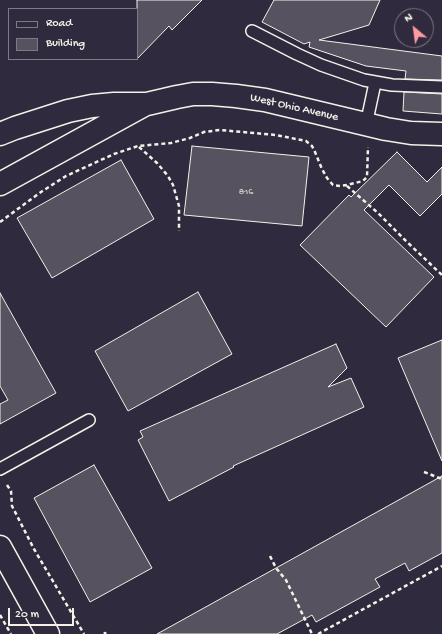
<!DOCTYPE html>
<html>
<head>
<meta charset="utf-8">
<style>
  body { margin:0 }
  #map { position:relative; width:442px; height:634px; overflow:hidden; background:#2f2a3d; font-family:"Gochi Hand",sans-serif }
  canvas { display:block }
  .legend { position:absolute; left:8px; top:8px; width:130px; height:52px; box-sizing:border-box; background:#2f2a3d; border:1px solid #7e7a81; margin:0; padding:5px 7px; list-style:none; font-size:12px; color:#f4f1e8 }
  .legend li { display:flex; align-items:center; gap:8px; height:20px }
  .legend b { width:20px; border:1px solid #7e7a81 }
  .north { position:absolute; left:394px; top:8px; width:40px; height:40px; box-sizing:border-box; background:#2f2a3d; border:1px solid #7e7a81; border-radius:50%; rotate:331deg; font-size:11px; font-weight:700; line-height:16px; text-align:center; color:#f4f1e8 }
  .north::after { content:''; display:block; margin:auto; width:14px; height:18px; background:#ff9aa2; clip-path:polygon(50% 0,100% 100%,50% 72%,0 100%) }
  .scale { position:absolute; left:8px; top:608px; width:66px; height:18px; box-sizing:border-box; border:2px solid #f4f1e8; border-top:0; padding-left:5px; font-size:12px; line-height:14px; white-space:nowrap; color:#f4f1e8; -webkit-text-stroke:3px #2f2a3d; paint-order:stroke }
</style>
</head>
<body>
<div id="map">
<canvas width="442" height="634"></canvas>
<ul class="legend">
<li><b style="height:5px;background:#2f2a3d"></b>Road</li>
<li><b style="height:11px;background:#56525f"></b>Building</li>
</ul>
<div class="north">N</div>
<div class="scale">20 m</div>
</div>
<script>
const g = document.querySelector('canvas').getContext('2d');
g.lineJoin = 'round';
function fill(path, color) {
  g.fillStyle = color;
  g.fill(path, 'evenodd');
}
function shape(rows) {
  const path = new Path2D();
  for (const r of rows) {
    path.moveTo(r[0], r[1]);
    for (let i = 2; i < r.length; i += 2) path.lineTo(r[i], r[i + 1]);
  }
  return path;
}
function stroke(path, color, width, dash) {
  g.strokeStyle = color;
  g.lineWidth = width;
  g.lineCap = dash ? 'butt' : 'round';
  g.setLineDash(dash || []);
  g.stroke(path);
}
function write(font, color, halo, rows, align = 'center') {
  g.font = font + ' "Gochi Hand",sans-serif';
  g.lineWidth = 3;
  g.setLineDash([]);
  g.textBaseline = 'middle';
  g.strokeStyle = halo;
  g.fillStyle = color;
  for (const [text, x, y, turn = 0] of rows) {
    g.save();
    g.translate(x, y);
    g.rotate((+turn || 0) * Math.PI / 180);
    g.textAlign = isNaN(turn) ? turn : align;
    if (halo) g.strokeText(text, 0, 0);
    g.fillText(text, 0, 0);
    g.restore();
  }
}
const building = shape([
  [137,0,202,0,172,30,169,26,137,59,137,0],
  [274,0,380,0,369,25,319,40,442,56,442,80,405,79,406,71,366,66,309,47,310,42,304,44,262,22,274,0],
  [404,92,442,94,442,114,403,111,404,92],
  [192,146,309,157,302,226,184,215,192,146],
  [397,152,427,182,442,167,442,194,420,216,389,185,364,210,434,277,386,327,300,245,349,195,351,197,397,152],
  [121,160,154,219,52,278,17,218,121,160],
  [198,292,232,354,128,411,95,351,198,292],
  [0,293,56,393,0,424,0,404,8,400,0,386,0,293],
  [442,340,442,461,398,358,442,340],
  [336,344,347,368,328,387,351,378,364,407,233,466,234,467,169,501,138,440,143,437,140,431,336,344],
  [94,465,152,568,90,602,34,498,94,465],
  [442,476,442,553,409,571,405,563,375,579,380,587,316,622,312,615,277,634,157,634,442,476]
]);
fill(building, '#56525f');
stroke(building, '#f4f1e8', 1);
const lane = shape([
  [252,31,297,54,321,65,364,80,392,85,442,87],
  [366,125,375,83],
  [0,469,89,420]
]);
const street = shape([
  [0,134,15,128,68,111,92,106,114,104,147,104,177,97,193,94,212,94,236,96,265,100,386,129,411,133,442,134],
  [0,184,144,105]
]);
const secondary = shape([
  [0,547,48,634]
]);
stroke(lane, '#f4f1e8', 14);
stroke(street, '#f4f1e8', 25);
stroke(secondary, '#f4f1e8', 25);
stroke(shape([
  [139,147,157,163,168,176,173,185,179,206,179,231],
  [347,186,378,213,406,241,442,275],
  [0,222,41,192,66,176,114,154,138,146,171,143,190,138,204,132,220,130,276,135,306,141,312,146,315,152,322,169,327,178,333,185,340,186,347,185,363,181,367,177,368,147],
  [424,472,442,479],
  [7,485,11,491,12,506,34,549,84,634],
  [270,556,276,568,286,580,312,634],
  [0,615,11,634],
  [104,634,105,633,106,634],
  [318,634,442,566]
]), '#f4f1e8', 2.5, [4, 3]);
stroke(lane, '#2f2a3d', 11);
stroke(street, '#2f2a3d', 22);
stroke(secondary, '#2f2a3d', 22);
write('10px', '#ccc9c6', null, [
  ["816",246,192]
]);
write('12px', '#f4f1e8', '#2f2a3d', [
  ["West Ohio Avenue",294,108,13]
]);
</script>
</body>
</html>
